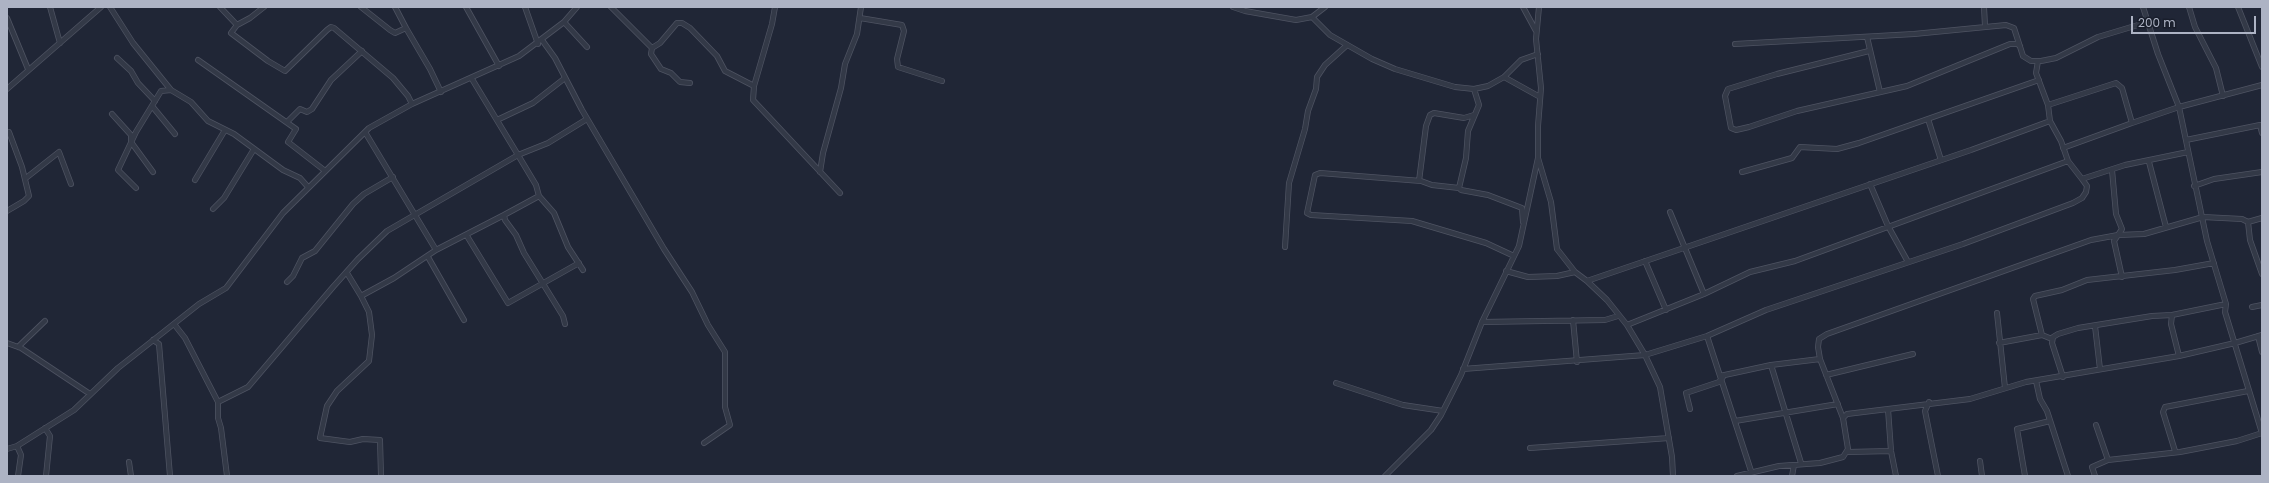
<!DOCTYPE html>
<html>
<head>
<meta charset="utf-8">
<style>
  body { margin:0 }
  #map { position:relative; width:2269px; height:483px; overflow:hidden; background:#202636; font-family:Poppins,sans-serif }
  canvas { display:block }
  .frame { position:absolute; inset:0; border:8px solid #adb3c4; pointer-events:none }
  .scale { position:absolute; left:2131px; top:16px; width:125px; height:18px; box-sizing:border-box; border:2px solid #adb3c4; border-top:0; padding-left:5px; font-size:12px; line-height:14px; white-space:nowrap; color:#adb3c4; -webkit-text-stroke:3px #191e2b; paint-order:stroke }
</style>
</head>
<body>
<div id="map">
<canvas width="2269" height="483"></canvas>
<div class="frame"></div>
<div class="scale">200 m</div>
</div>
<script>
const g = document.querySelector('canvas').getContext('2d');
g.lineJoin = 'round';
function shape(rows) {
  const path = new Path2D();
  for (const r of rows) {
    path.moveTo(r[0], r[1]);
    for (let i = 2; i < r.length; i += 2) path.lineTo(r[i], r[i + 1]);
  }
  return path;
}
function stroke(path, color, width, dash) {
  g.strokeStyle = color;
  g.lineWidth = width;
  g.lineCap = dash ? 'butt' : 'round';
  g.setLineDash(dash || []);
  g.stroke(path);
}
const street = shape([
  [50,7,60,43],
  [110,7,133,43,171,90],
  [220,7,237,25,250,18,264,7],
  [361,7,390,30,395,33,406,28,430,69,441,92],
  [395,7,406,28],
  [466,7,499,66],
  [525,7,538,44],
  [611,7,652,48,651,54,661,69,671,73,680,82,690,83],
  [775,7,772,24,754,86,753,100,840,193],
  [1233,7,1245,11,1296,20,1312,17,1325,7],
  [1523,7,1536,31],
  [1984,7,1985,26],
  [2189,7,2195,27,2216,68,2223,96],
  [2238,7,2262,67],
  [1312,17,1330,35,1372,59,1395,69,1455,87,1474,89,1488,86,1504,77,1521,60,1538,54],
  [7,18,28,69],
  [860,18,902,25,904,31,897,59,898,67,942,81],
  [564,22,587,47],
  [237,25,231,33,268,61,285,71,327,30,331,27,334,28,393,78,408,96,412,104],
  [1867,37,1880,92],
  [542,40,555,58,582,110,664,249,692,292,708,325,725,352,725,407,730,425,704,443],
  [1735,44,1914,34,2006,25,2014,28,2023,56,2031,61,2041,61,2056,58,2098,37,2148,22],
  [652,48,660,43,677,23,682,23,690,28,717,56,725,71,754,86],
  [1869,51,1777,74,1728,89,1725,96,1731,128,1736,130,1749,127,1797,111,1907,86,2010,44,2017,44,2020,46],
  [117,58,131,71,138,83,155,101],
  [198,60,296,129,288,142,324,170],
  [2038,61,2036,73,2048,105,2116,83,2122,88,2132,123,2179,107,2262,85],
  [1504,77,1540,97],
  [7,89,101,7],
  [1474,89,1479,105,1468,131,1466,158,1459,188,1461,190,1488,195,1522,208,1523,222],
  [2048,105,2050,121,2061,141,2068,161,2082,179,2125,165,2188,152],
  [152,106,175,134],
  [112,114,131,135,131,142,153,172],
  [1928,119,1941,160],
  [497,120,533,103,565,78],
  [287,122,300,109,307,112,312,109,331,80,362,51],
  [2262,125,2260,125,2262,133],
  [365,132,436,250,504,215],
  [2186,140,2260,125],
  [2063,148,2132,123],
  [1538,158,1551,202,1557,249,1575,272,1587,281,1607,300,1627,325,1645,355,1660,387,1672,457,1673,476],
  [2149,162,2166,227],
  [2112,170,2116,214,2122,229,2114,241,2122,277],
  [820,172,823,153,841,88,845,64,857,34,861,7],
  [1742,172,1792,158,1800,147,1837,149,1859,143,2039,80],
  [26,178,59,152,71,184],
  [195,180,225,130],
  [1419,181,1426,126,1430,115,1434,113,1464,118,1474,115],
  [1870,184,1888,226,1908,262],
  [2194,186,2214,179,2262,172],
  [136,188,118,170,136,132,161,91,171,90,191,102,208,121,234,134,283,170,300,178,308,187],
  [1459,188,1432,185,1421,181,1320,173,1315,175,1307,213,1311,215,1412,221,1486,243,1514,256],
  [539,196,554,213,568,247,583,270],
  [213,209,224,198,254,149],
  [7,211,24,201,29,196,22,167,9,132],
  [1670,212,1704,294],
  [2248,222,2250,240,2262,274],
  [467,236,508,303,579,263],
  [1285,247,1289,183,1305,129,1308,111,1316,89,1317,77,1325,65,1346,46],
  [428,257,464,320],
  [1645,261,1666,310],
  [1506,271,1528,277,1557,276,1575,272],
  [347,273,361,296,394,278,436,250],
  [1587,281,1971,150,2050,121],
  [287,282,293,276,302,258,315,251,353,204,364,194,393,177],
  [361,296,369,312,372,335,369,361,337,391,327,406,320,438,350,442,363,439,380,440,381,476],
  [2252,307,2262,305],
  [1997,313,2005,388],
  [2172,315,2171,324,2179,356],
  [1573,320,1577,362],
  [1482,322,1605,320,1618,316],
  [174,324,185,338,218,402,218,418,221,428,227,476],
  [565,324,563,316,524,253,516,235,505,220,504,215,539,196,536,185,518,155,548,143,587,119],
  [1627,325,1704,294,1750,272,1795,261,2068,161],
  [2095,326,2100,369],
  [2042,335,2033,299,2035,296,2062,290,2087,280,2175,270,2214,263],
  [1707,336,1751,471],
  [2258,336,2262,352],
  [153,340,159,344,170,476],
  [7,343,21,348,90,394],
  [1999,343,2042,335,2052,339],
  [18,347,45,321],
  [1771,365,1801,463],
  [1463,369,1645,355,1707,336,1766,310,1963,244,2073,203,2082,198,2086,192,2087,186,2082,179],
  [1826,375,1913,354],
  [1720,376,1771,365,1820,359],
  [2063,377,2052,343,2053,337,2058,334,2078,328,2152,316,2172,315,2226,304],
  [2036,381,2040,399,2047,411,2068,476],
  [1336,383,1403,405,1443,411],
  [218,402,248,387,333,287,358,259,387,231,518,155,472,79],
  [1929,402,1925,411,1938,476],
  [1690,409,1686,393,1719,382,1723,377],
  [1888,409,1891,451,1896,476],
  [1843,418,1820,359,1818,347,1819,339,1827,334,2091,240,2118,235,2144,234,2203,217,2242,219,2248,222,2262,218],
  [1735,421,1838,404],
  [2096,425,2108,460],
  [45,428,50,436,46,476],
  [17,446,21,455,18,476],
  [1530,448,1669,438],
  [7,449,17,446,74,410,118,368,199,304,226,288,283,213,369,128,412,104,519,56,564,22,577,7],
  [2175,451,2163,412,2165,407,2248,391],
  [1848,452,1891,451],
  [1980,461,1982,476],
  [129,462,131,476],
  [1385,476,1431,430,1441,415,1461,375,1482,322,1519,246,1538,158,1538,126,1541,88,1536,39,1539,7],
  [1737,476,1779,466,1820,463,1843,457,1848,449,1843,418,1847,414,1970,399,2026,382,2179,356,2235,343,2262,335],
  [1792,476,1794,465],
  [2025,476,2017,429,2050,421],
  [2095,476,2092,467,2108,460,2180,452,2237,441,2262,433,2225,312,2226,304,2207,241,2179,107,2158,54,2143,7]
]);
stroke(street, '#4e5362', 6);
stroke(street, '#333947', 4.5);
</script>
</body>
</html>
